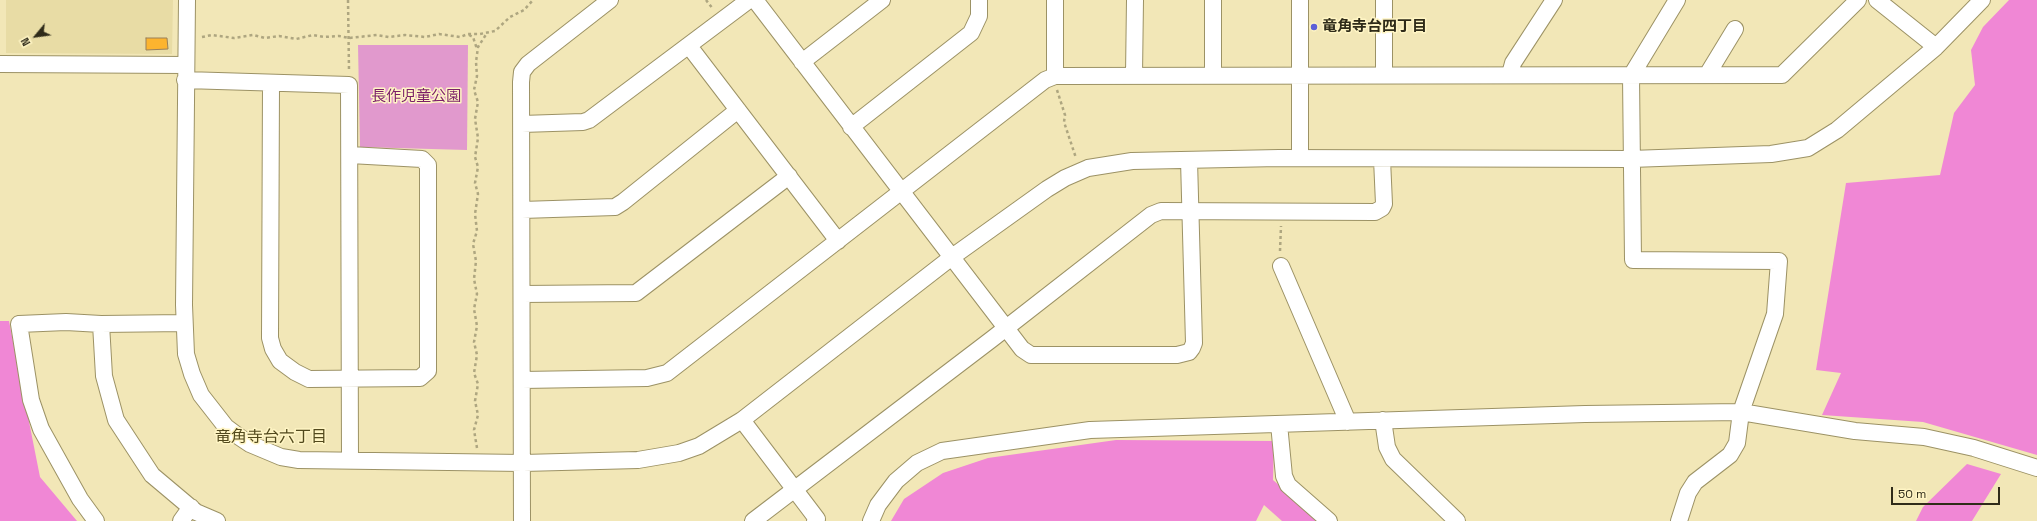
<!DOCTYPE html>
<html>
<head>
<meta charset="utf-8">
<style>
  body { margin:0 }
  #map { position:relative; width:2037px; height:521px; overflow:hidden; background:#f2e7b7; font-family:"Space Grotesk",sans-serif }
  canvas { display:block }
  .north { position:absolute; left:16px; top:16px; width:40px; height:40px; -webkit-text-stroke:3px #fff5c4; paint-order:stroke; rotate:241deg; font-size:11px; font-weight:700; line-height:16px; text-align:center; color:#2f2b19 }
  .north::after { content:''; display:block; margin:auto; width:14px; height:18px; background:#2f2b19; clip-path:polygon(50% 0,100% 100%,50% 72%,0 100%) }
  .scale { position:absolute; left:1891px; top:487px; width:109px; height:18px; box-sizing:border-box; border:2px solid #2f2b19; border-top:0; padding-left:5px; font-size:12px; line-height:14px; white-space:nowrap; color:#2f2b19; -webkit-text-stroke:3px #fff5c4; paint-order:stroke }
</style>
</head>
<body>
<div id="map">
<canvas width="2037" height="521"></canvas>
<div class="north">N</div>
<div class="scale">50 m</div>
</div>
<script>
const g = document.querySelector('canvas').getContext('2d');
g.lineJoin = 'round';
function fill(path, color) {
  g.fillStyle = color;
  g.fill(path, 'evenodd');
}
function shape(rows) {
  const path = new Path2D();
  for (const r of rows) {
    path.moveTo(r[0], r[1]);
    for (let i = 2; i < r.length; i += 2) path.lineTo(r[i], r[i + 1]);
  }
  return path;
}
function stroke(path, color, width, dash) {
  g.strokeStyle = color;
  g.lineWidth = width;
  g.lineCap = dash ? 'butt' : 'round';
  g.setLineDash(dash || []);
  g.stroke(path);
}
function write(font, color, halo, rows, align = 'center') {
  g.font = font + ' "Space Grotesk","Noto Sans JP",sans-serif';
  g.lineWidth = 3;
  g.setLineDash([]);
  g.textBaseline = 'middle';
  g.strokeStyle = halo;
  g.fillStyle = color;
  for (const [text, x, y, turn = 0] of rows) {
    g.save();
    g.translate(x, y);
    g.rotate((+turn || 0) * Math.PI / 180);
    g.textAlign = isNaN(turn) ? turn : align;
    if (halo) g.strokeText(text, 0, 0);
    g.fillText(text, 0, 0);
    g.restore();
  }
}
fill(shape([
  [6,0,173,0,172,54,6,53]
]), '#e8dca5');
fill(shape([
  [358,45,468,45,467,150,360,147]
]), '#e199cd');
fill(shape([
  [2009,0,2037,0,2037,455,1923,422,1822,415,1841,373,1816,370,1846,183,1940,175,1954,113,1975,85,1971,50,1983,27],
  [0,321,9,321,40,477,77,521,0,521],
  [1116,440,1274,441,1273,480,1320,521,1282,521,1264,505,1256,521,891,521,904,499,943,473,988,458],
  [1967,464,2001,474,1972,521,1916,521,1923,507]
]), '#f087d5');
const building = shape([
  [146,38,167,38,168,49,146,50,146,38]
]);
fill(building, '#fcb42f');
stroke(building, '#9a8059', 1);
const minor = shape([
  [187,0,184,305,186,354,192,374,201,395,226,427,238,436,250,444,281,457,299,460,523,463,638,460,679,453,699,446,742,420,952,257,1047,189,1065,178,1088,168,1132,161,1279,158,1631,159,1771,154,1808,148,1837,130,1936,47,1982,0],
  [755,0,1006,328,1022,349,1031,355,1177,355,1189,352,1192,348,1194,343,1189,160],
  [1677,0,1631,76,1633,260,1779,261,1775,314,1741,412,1737,443,1730,455,1695,482,1688,493,1679,521],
  [1877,0,1936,47],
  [689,46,838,241],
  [802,62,882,0],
  [0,64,186,65],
  [1510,74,1513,63,1554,0],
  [1134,75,1135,0],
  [1213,75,1213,0],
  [1384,75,1384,0],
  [1707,75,1735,29],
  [1055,76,1055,0],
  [185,80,349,85,350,460],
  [271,84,270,338,273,349,280,361,295,372,309,379,420,378,428,371,428,165,422,159,350,155],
  [522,124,583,122,589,120,749,0],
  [851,127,971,33,979,16,979,0],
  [1300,158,1300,0],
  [522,210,615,207,623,202,738,110],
  [1281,266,1348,422],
  [522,294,636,293,789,176],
  [101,324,104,376,116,420,152,475,196,512,217,521],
  [522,380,647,378,667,373,1045,80,1055,76,1782,75,1858,0],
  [742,420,817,519,815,521],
  [1383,420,1387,447,1393,459,1457,521],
  [1279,424,1284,476,1288,485,1329,521],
  [96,521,80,499,41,429,31,400,19,324,66,322,101,324,184,323],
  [181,521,191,507],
  [522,521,521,82,522,72,528,64,610,0],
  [753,521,992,339,1151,215,1161,211,1375,212,1382,208,1384,204,1382,159],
  [871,521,878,505,896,481,917,463,942,451,1090,430,1585,414,1741,412,1855,431,1924,437,1974,448,2037,468]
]);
stroke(minor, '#9c9265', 18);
stroke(shape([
  [348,0,349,70],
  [706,0,713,9],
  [469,35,473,37,477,49],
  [202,37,212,35,234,38,253,35,265,38,279,36,296,39,313,35,324,37,339,36,349,38,377,35,389,37,405,35,425,37,439,34,460,37,468,34,480,34,495,31,510,17,524,10,533,0],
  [1057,90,1065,115,1064,122,1076,158],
  [1280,251,1281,226],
  [477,448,474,430,478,415,475,401,478,384,474,373,477,355,474,342,477,326,474,309,477,294,474,279,476,261,473,244,477,231,475,214,478,194,475,183,478,167,475,157,478,138,475,119,478,102,474,90,477,76,476,62,478,47,487,33]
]), '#aea680', 2.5, [3, 3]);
stroke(minor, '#fff', 16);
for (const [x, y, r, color] of [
  [1314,27,4,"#5d60d8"]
]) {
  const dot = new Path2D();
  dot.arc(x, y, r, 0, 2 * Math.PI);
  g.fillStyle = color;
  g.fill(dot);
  stroke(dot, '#fff5c4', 1.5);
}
write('bold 15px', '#2f2b19', '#fff5c4', [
  ["竜角寺台四丁目",1322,27]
], 'left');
write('15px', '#7b1f68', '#fff5c4', [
  ["長作児童公園",416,97]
]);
write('16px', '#52491d', '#fff5c4', [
  ["竜角寺台六丁目",271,438]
]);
</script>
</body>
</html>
